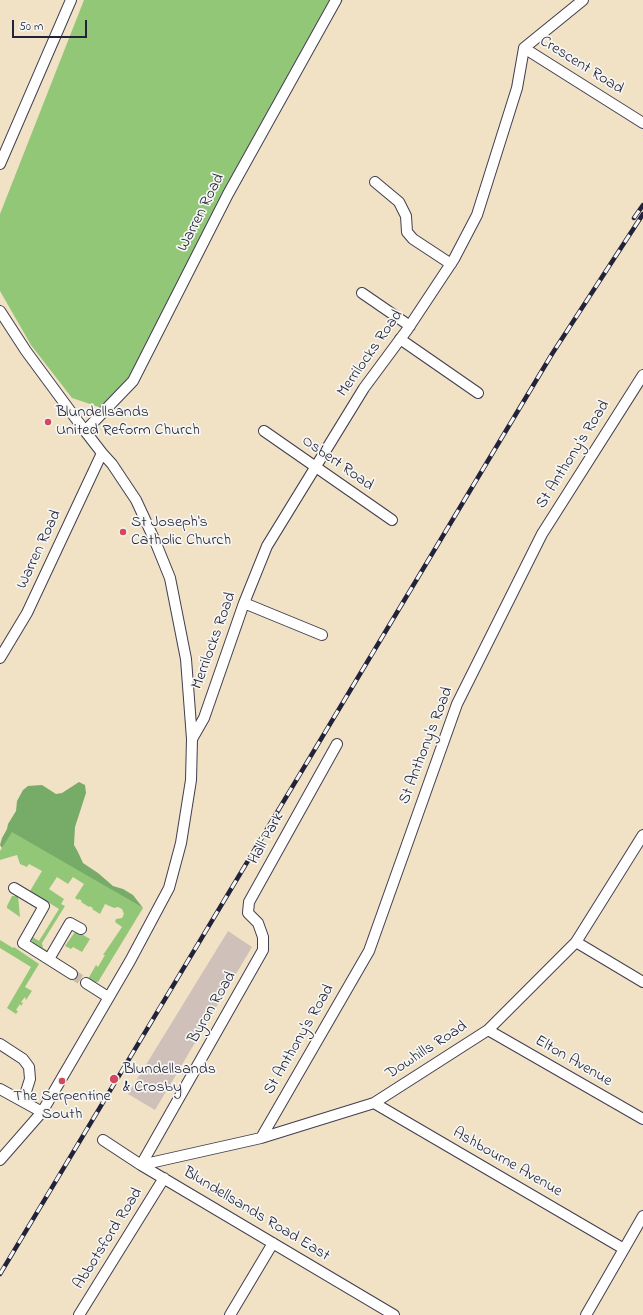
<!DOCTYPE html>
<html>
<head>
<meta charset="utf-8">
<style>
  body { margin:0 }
  #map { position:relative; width:643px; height:1315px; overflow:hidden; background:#f1e1c5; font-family:"Indie Flower",sans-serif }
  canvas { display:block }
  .scale { position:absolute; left:12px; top:20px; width:75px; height:18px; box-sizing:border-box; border:2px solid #22223b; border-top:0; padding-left:5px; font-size:12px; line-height:14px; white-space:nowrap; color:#22223b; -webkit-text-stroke:3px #f6f6f2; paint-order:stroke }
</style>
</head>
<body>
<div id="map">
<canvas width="643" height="1315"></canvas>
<div class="scale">50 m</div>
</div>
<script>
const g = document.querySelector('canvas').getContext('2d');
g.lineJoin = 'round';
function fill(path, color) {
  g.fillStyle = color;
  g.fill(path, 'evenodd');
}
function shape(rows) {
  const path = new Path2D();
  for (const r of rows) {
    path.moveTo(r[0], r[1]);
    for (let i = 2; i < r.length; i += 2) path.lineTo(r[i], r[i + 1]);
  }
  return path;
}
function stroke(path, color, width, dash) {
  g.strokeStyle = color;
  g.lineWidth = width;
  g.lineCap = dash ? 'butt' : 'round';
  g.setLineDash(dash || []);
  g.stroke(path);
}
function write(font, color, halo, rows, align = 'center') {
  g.font = font + ' "Indie Flower",sans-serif';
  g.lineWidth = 3.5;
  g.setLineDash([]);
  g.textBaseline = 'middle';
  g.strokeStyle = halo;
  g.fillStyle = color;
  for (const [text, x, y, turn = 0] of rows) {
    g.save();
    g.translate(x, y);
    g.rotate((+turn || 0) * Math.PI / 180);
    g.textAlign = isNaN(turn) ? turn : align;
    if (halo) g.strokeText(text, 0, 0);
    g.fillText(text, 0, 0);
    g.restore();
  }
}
fill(shape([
  [228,931,252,947,155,1110,128,1094]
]), '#cfc1ba');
fill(shape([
  [84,0,343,0,228,194,133,381,105,409,72,398,31,345,0,291,0,214],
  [12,831,143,908,98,982,93,982,88,979,96,965,98,967,105,955,103,955,122,927,115,922,116,919,122,918,124,914,122,909,118,907,114,908,105,904,100,914,92,909,93,908,89,906,89,907,81,902,82,901,79,899,78,900,75,898,84,884,73,877,68,884,57,877,49,889,64,899,61,904,65,906,42,943,43,948,48,951,47,953,35,946,28,934,39,941,59,909,30,891,42,871,29,864,27,867,20,864,17,855,0,860,0,851],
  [12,896,18,896,20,917,7,908,7,906],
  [75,932,78,932,90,939,82,952,73,947,71,949,65,946],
  [0,940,13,948,14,947,39,964,25,987,32,991,26,1000,25,997,21,1002,23,1003,21,1006,20,1004,16,1010,18,1011,16,1014,7,1008,31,967,0,948]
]), '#93c778');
fill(shape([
  [79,782,85,785,86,793,75,827,74,845,78,852,83,863,98,873,113,886,123,889,133,895,143,908,12,832,2,848,0,845,2,838,7,829,8,824,16,811,17,801,23,790,28,786,42,785,56,794,62,793]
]), '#76ac68');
stroke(shape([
  [72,974,86,983]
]), '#c8bba9', 10, [10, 5]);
const street = shape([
  [524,48,643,123],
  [0,164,71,0],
  [375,182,399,202,406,216,407,232,413,239,451,264],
  [362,293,410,326],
  [0,311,26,351,85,431,102,453,112,464,136,500,155,541,170,578,186,659,192,739,191,780,181,843,169,888,130,961,42,1112,0,1160],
  [400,339,478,393],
  [85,431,133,381,228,194,336,0],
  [264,431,392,520],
  [244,603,322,635],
  [0,658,27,613,102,453],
  [192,739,204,718,244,603,267,546,364,388,407,330,454,259,477,215,517,88,524,48,583,0],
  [14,888,44,906,23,943,72,974],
  [576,942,643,982],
  [49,959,70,923,81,929],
  [86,983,108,997],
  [488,1030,643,1119],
  [0,1044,23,1059,29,1067,30,1079,23,1101],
  [0,1089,42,1112],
  [374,1103,624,1249],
  [261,1138,369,951,457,704,542,534,643,375],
  [103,1140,141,1165,394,1315],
  [141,1165,261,1138,374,1103,488,1030,576,942,643,835],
  [141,1165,263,950,263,937,258,923,248,913,249,902,337,744],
  [79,1315,164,1178],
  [230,1315,273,1243],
  [586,1315,643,1216]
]);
stroke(street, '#413f50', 12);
stroke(street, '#fff', 10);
const rail = shape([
  [634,218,643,205],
  [0,1274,552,354,643,214]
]);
stroke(rail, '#22223b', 4.5);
stroke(rail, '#f6f6f2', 3, [9]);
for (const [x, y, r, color] of [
  [48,422,4,"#d1495b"],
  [123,532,4,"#d1495b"],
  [114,1079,5,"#d1495b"],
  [62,1081,4,"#d1495b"]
]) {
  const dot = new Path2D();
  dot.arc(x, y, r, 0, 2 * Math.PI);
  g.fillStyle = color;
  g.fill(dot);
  stroke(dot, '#f6f6f2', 1.5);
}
write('16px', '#22223b', '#f6f6f2', [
  ["Crescent Road",581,66,32],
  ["Warren Road",202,213,-63],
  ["Merrilocks Road",371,354,-55],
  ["St Anthony's Road",574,455,-58],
  ["Osbert Road",337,464,35],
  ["Warren Road",40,550,-65],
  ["Merrilocks Road",215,641,-70],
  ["St Anthony's Road",427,746,-69],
  ["Hall Park",267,839,-61],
  ["Byron Road",213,1008,-60],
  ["St Anthony's Road",300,1040,-60],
  ["Dowhills Road",427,1051,-33],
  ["Elton Avenue",573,1062,30],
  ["Ashbourne Avenue",507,1163,30],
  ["Blundellsands Road East",256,1215,31],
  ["Abbotsford Road",109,1239,-58]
]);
write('16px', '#22223b', '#f6f6f2', [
  ["Blundellsands",56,413],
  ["United Reform Church",56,431],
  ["St Joseph's",131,523],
  ["Catholic Church",131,541],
  ["Blundellsands",123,1070],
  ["& Crosby",123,1088],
  ["The Serpentine",62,1097,"center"],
  ["South",62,1115,"center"]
], 'left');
</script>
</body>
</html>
